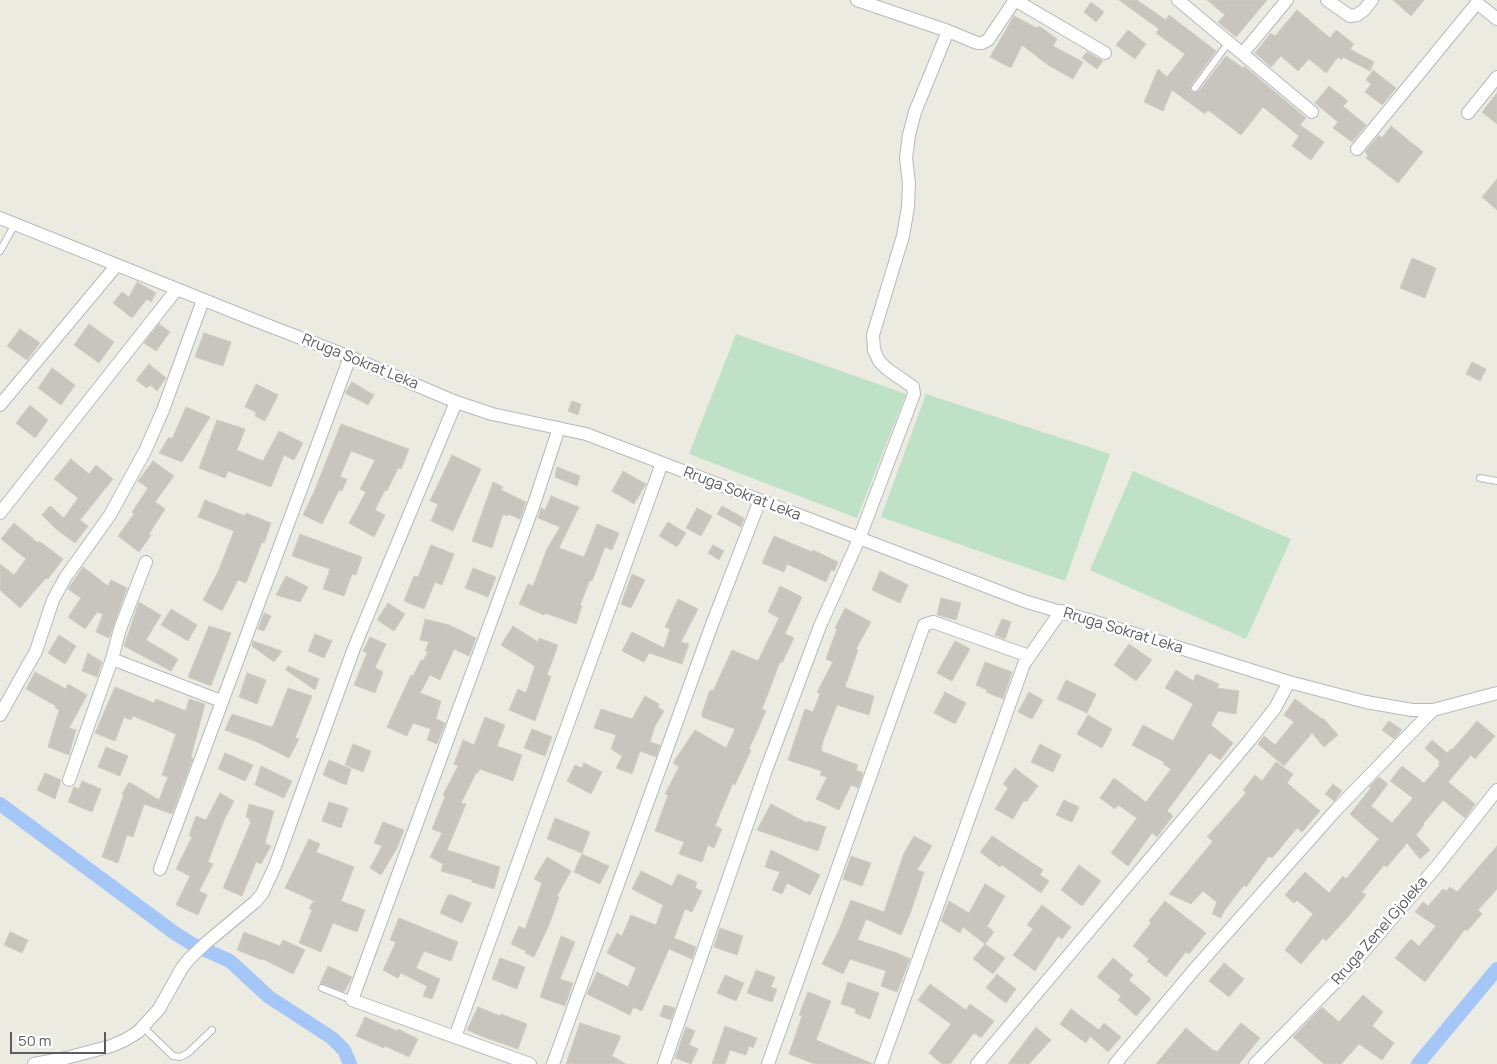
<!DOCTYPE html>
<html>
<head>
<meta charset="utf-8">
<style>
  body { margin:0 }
  #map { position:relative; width:1497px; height:1064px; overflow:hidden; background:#ebebe1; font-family:Manrope,sans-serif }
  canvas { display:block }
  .scale { position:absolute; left:10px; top:1032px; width:96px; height:22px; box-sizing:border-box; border:2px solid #5a5c61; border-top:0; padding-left:6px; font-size:15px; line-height:18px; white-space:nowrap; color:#5a5c61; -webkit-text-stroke:4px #fff; paint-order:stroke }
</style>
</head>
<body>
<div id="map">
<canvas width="1497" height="1064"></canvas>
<div class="scale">50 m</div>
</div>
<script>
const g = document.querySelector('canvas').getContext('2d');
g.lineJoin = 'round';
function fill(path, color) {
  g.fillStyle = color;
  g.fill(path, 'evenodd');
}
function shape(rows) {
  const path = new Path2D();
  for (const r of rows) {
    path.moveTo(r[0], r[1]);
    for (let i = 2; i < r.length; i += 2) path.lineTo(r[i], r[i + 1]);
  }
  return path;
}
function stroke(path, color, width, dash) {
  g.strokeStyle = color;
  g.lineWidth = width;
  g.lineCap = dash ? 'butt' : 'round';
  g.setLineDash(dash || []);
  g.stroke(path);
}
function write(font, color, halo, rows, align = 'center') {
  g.font = font + ' Manrope,sans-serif';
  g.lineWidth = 5;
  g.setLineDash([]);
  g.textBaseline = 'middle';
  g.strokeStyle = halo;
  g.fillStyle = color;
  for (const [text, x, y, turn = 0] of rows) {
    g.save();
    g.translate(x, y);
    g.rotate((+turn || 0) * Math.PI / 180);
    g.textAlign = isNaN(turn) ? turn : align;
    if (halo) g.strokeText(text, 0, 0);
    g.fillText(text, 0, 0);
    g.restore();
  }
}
fill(shape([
  [736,334,906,394,857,518,689,454],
  [926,394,1110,454,1065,581,881,517],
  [1133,471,1291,539,1246,639,1090,570]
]), '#bfe1c5');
stroke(shape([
  [0,804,176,934,194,945,230,961,269,997,332,1038,344,1050,350,1064],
  [1418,1064,1497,969]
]), '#a5c7f7', 14);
const building = shape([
  [1119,0,1137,0,1166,20,1169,15,1216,51,1191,85,1190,90,1192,92,1199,91,1226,56,1243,68,1244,66,1306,118,1300,125,1324,142,1311,160,1292,146,1299,136,1263,107,1241,135,1208,110,1205,114,1172,90,1163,111,1144,102,1158,69,1167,77,1185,54,1156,33,1159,29,1119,0],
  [1207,0,1267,0,1236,37,1218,22,1225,15,1207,0],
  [1393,0,1424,0,1411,16,1393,0],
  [1091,2,1104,12,1096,22,1084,12,1091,2],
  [1297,10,1330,38,1336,30,1354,44,1350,49,1374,62,1370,71,1343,57,1341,60,1338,57,1326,73,1309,59,1298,71,1281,56,1271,67,1255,53,1271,33,1275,36,1297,10],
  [1014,16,1037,28,1039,26,1057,39,1053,46,1083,62,1073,79,1048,65,1022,45,1011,68,990,57,1014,16],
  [1128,30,1146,44,1135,59,1116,45,1128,30],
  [1087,52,1103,61,1097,69,1082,58,1087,52],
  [1373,70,1396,88,1382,105,1365,92,1371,84,1366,80,1373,70],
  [1329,86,1348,101,1343,106,1366,125,1352,142,1333,128,1338,122,1315,103,1329,86],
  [1497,93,1497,124,1482,112,1497,93],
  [1391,126,1423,152,1398,183,1366,158,1368,155,1365,152,1379,135,1382,138,1391,126],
  [1497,179,1497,210,1482,197,1497,179],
  [1412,258,1436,268,1425,298,1400,288,1412,258],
  [137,282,156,293,151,302,147,299,132,318,113,303,122,292,129,297,137,282],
  [89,324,114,342,99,363,74,345,89,324],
  [159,324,170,332,156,351,144,343,159,324],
  [20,329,40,343,27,360,7,346,20,329],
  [204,333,231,342,223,366,195,357,204,333],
  [1472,362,1486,369,1480,381,1466,374,1472,362],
  [149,364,166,378,157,391,150,385,147,388,136,380,149,364],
  [52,368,75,385,61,405,38,388,52,368],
  [352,382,374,395,368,405,345,393,352,382],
  [256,384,278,395,265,421,255,416,256,412,245,407,256,384],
  [572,401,581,404,578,415,568,411,572,401],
  [30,405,48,420,35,438,16,423,30,405],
  [186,407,210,417,182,462,159,453,169,437,172,439,186,407],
  [217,420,245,429,237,450,263,461,279,431,303,443,294,460,284,455,271,487,228,471,225,478,199,468,217,420],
  [341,424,409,449,401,469,398,468,387,491,385,490,375,510,385,515,374,537,349,523,366,492,360,489,375,460,351,451,340,477,347,479,342,491,339,490,322,524,303,515,314,492,341,424],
  [452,455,481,469,453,531,431,521,438,504,430,501,452,455],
  [71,459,89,474,96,465,113,479,80,520,88,526,75,543,56,529,42,515,50,506,64,518,78,498,54,479,71,459],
  [153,461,174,476,155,502,165,509,149,534,151,535,139,552,118,536,134,514,132,512,148,488,138,481,153,461],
  [557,467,580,476,577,486,555,477,557,467],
  [623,471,646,484,634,504,612,491,623,471],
  [493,482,503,487,501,490,526,502,520,519,508,514,507,516,503,514,492,548,472,541,493,482],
  [551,496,579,507,559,548,584,557,597,524,619,533,612,550,605,547,592,581,590,580,580,605,582,606,576,624,545,613,544,615,519,604,528,584,533,586,547,549,560,527,538,518,541,508,545,510,551,496],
  [205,500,245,516,246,513,271,523,264,543,262,542,246,583,238,580,222,611,203,600,218,572,234,531,198,517,205,500],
  [722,506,744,518,741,527,717,514,722,506],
  [697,508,712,516,701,536,686,528,697,508],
  [668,522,686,533,677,547,659,536,668,522],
  [14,523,38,543,39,541,63,559,48,579,46,578,20,608,0,590,0,564,14,575,26,559,1,539,14,523],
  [300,534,362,557,356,575,352,574,344,596,323,589,330,569,292,556,300,534],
  [774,536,812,552,813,550,838,562,834,571,831,570,826,582,787,564,784,572,762,563,774,536],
  [431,545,454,554,442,585,435,582,424,609,404,601,414,576,418,577,431,545],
  [713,545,724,551,719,560,708,553,713,545],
  [83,567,108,586,111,580,127,588,109,638,96,632,103,614,97,612,85,629,68,617,81,598,68,589,83,567],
  [473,568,496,577,488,597,465,588,473,568],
  [880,571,908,585,900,603,872,590,880,571],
  [632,574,645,580,631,608,621,604,632,574],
  [286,576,308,587,300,602,276,595,286,576],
  [780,586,802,597,785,634,794,638,782,663,780,662,762,709,766,711,749,749,751,750,735,785,733,783,715,826,722,829,714,848,708,845,702,862,679,854,684,842,655,831,668,795,665,794,679,767,673,763,695,730,726,748,735,729,702,717,702,713,710,690,713,691,732,650,758,661,779,618,768,612,780,586],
  [941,598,961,603,956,620,937,615,941,598],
  [678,599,698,609,681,642,689,644,682,664,649,653,644,662,622,651,632,632,664,648,670,629,665,627,678,599],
  [139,602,161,615,146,640,178,659,171,671,124,646,139,602],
  [388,603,405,614,394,631,377,620,388,603],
  [845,608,871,622,856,649,858,650,845,687,874,696,869,715,837,705,823,741,821,751,858,765,856,770,863,773,858,788,851,785,839,810,816,799,827,777,820,775,822,771,788,760,805,709,813,712,820,694,817,692,833,662,826,659,837,629,835,628,845,608],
  [171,609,197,625,188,641,161,625,171,609],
  [264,613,271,616,264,631,258,629,264,613],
  [425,619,449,625,476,638,469,656,454,649,440,680,430,675,420,693,441,701,436,719,445,723,437,744,427,740,431,729,413,723,407,736,387,727,411,675,413,676,421,660,423,661,428,652,425,651,429,642,420,640,425,619],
  [1002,619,1011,622,1005,639,995,635,1002,619],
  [209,626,231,633,211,686,188,677,209,626],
  [513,626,538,642,539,638,558,645,547,675,551,676,535,721,509,710,518,689,526,693,535,666,501,645,513,626],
  [315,634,332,641,324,658,308,651,315,634],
  [59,635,76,646,65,664,48,653,59,635],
  [370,637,386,644,375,668,383,672,375,693,354,685,367,653,363,651,370,637],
  [253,641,282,651,274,662,252,646,253,641],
  [955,641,970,649,952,681,937,673,955,641],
  [1129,644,1152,660,1136,681,1114,665,1129,644],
  [88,653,102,662,97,677,82,671,88,653],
  [985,662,1012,672,1003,699,986,692,987,690,976,685,985,662],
  [288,666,319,679,315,690,286,670,288,666],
  [1176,670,1193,681,1196,674,1219,684,1217,688,1239,691,1236,714,1218,711,1211,725,1233,743,1220,760,1210,753,1167,811,1173,816,1157,837,1152,833,1128,866,1111,853,1137,818,1118,805,1115,809,1100,798,1114,778,1146,802,1171,769,1163,764,1164,762,1132,745,1143,725,1173,741,1193,704,1165,688,1176,670],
  [35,672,66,689,68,684,87,695,69,728,76,730,69,755,48,747,59,710,55,708,56,706,26,689,35,672],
  [247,673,266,680,257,704,239,697,247,673],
  [1066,680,1096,694,1087,713,1057,699,1066,680],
  [115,687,154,703,156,699,186,711,189,699,205,704,191,757,193,758,172,814,144,804,133,837,127,835,118,863,102,857,124,794,122,794,129,782,159,800,168,777,162,775,176,734,133,716,131,720,124,717,115,741,95,733,115,687],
  [288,688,312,696,295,738,299,739,289,758,257,742,225,730,232,714,271,727,273,726,288,688],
  [945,692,966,703,955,724,934,713,945,692],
  [1029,692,1043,700,1032,719,1018,712,1029,692],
  [645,696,659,704,658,707,664,711,655,726,650,742,660,745,656,757,640,751,632,774,616,768,622,756,611,749,616,735,594,728,601,709,632,719,645,696],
  [1295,699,1322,719,1323,718,1338,735,1324,747,1312,733,1284,766,1258,744,1264,736,1275,745,1294,722,1284,715,1295,699],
  [1088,715,1112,729,1102,748,1077,734,1088,715],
  [485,717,505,725,497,746,522,755,513,781,480,769,478,773,476,773,461,803,466,804,447,850,500,867,494,889,472,882,472,880,441,871,443,864,430,857,442,833,432,829,445,797,443,795,458,766,454,764,463,740,474,745,485,717],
  [1389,721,1402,730,1394,739,1382,730,1389,721],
  [1477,721,1495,736,1475,759,1471,755,1448,782,1475,804,1465,818,1443,800,1423,824,1424,825,1416,835,1430,850,1420,859,1407,843,1387,867,1384,865,1362,892,1366,895,1347,918,1326,941,1323,938,1301,964,1285,950,1313,914,1297,900,1294,903,1285,895,1305,872,1329,893,1343,876,1346,879,1379,839,1350,814,1371,788,1369,787,1379,777,1388,784,1371,806,1392,823,1413,798,1390,781,1402,766,1424,783,1440,765,1438,764,1440,762,1425,748,1432,740,1447,753,1451,749,1452,750,1477,721],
  [532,729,552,737,545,756,524,748,532,729],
  [353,744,371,751,363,772,345,765,353,744],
  [1040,744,1061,755,1053,772,1031,762,1040,744],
  [106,747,128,756,120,776,98,767,106,747],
  [225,753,253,765,245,781,218,769,225,753],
  [329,760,351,769,346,785,323,775,329,760],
  [1276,762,1293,774,1287,783,1320,811,1302,832,1297,828,1272,858,1269,856,1246,887,1244,885,1224,911,1221,918,1212,914,1217,902,1203,891,1191,904,1169,894,1213,841,1207,837,1246,793,1243,790,1255,775,1262,781,1276,762],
  [584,763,602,772,591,794,567,781,575,765,582,768,584,763],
  [261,766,292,781,284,798,255,785,261,766],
  [1015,768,1038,786,1026,802,1024,800,1013,819,995,809,1008,788,1003,784,1015,768],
  [45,773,61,780,55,799,37,790,45,773],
  [82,781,101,789,92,812,68,802,74,787,79,789,82,781],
  [1333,784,1342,791,1334,801,1325,794,1333,784],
  [220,793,234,801,224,820,208,862,213,864,199,891,207,895,198,915,176,905,190,876,176,869,192,837,189,836,196,816,206,820,220,793],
  [1064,800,1079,807,1072,822,1056,815,1064,800],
  [329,802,348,808,341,828,322,821,329,802],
  [249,804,274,811,265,843,271,846,261,864,256,862,242,896,223,888,251,822,249,821,250,819,246,817,249,804],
  [771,804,807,823,808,821,826,827,818,851,757,830,771,804],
  [555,818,590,832,582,853,547,839,555,818],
  [383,822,404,830,397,848,381,875,370,868,382,846,374,843,383,822],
  [914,836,932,846,917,870,924,872,910,914,901,935,866,919,858,939,858,940,897,953,910,959,897,992,881,986,886,971,850,959,843,974,822,964,839,930,851,900,884,912,904,853,914,836],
  [992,836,1043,870,1040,875,1049,881,1041,893,1002,865,1000,867,980,852,992,836],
  [309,839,320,844,316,852,354,867,341,901,365,910,357,932,333,923,321,952,299,943,312,910,309,908,314,901,285,888,309,839],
  [1497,846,1497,889,1478,910,1482,914,1467,931,1465,929,1425,982,1395,958,1411,939,1419,946,1436,926,1415,912,1423,902,1428,906,1443,889,1446,891,1450,887,1457,892,1497,846],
  [771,850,820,875,810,895,787,883,782,894,772,890,780,872,765,867,771,850],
  [582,854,609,866,600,884,574,872,582,854],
  [851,856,871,863,862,886,843,879,851,856],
  [547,857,571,871,557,896,559,897,549,925,534,957,525,953,526,951,511,944,519,926,525,929,542,883,534,879,547,857],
  [1079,865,1101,881,1082,906,1061,890,1079,865],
  [641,871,672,886,678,874,697,882,695,888,702,891,692,912,685,909,674,938,696,947,692,959,669,949,642,1011,633,1007,630,1015,587,994,597,972,628,987,636,968,607,953,617,933,622,936,631,915,656,925,663,905,632,889,641,871],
  [985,884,1005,896,987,926,994,932,985,944,963,927,960,933,941,921,949,901,969,913,985,884],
  [448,895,452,895,471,903,462,923,440,913,448,895],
  [1165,901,1206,933,1189,954,1186,952,1166,977,1147,961,1149,959,1133,946,1151,923,1149,921,1165,901],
  [1042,905,1071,927,1062,939,1058,936,1035,971,1013,955,1033,929,1027,925,1042,905],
  [399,918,458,942,451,961,424,951,416,968,440,979,432,999,423,996,427,986,401,973,398,978,383,970,396,942,390,940,399,918],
  [720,928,743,936,737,955,714,947,720,928],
  [10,932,28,940,22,953,4,945,10,932],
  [244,932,280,946,283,940,305,950,293,974,263,959,262,960,237,950,244,932],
  [561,936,575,942,560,979,573,983,565,1006,540,997,561,936],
  [985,944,1005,958,993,974,973,959,985,944],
  [500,958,525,967,517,989,492,979,500,958],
  [1113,958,1133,975,1129,980,1151,999,1136,1016,1118,1000,1121,996,1097,977,1113,958],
  [1224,963,1244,979,1229,997,1209,981,1224,963],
  [328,966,352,977,344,992,320,983,328,966],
  [756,970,775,977,771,987,777,989,772,1002,747,993,756,970],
  [997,974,1016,989,1006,1003,986,988,997,974],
  [725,975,744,983,736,1001,717,993,725,975],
  [848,982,879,993,870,1019,855,1013,856,1009,841,1004,848,982],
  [930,984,966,1010,970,1004,994,1021,981,1038,974,1033,950,1064,942,1064,929,1053,951,1024,918,1000,930,984],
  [808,992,831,1001,816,1040,873,1064,815,1064,789,1054,802,1016,799,1015,808,992],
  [1363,995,1383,1012,1372,1026,1394,1043,1382,1060,1359,1044,1341,1064,1324,1064,1293,1037,1322,1007,1339,1022,1363,995],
  [664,1005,675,1008,671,1020,660,1016,664,1005],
  [478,1007,500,1016,501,1014,527,1024,518,1049,489,1039,467,1030,478,1007],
  [1071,1009,1099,1030,1104,1023,1121,1037,1108,1052,1090,1036,1086,1043,1060,1024,1071,1009],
  [365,1017,397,1031,398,1029,418,1039,409,1057,385,1046,384,1048,356,1036,365,1017],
  [580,1023,620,1036,620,1038,612,1056,626,1064,566,1064,580,1023],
  [1241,1023,1260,1038,1239,1064,1156,1064,1186,1028,1214,1051,1215,1050,1217,1052,1241,1023],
  [725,1026,757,1038,753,1048,749,1046,746,1055,730,1050,725,1064,712,1064,725,1026],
  [686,1027,695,1031,689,1045,698,1049,691,1064,675,1058,686,1027],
  [1036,1027,1051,1040,1029,1064,1008,1064,1036,1027]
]);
fill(building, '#c7c5be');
stroke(building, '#cfcdc0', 1);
const service = shape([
  [1195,88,1229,42],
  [0,251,15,224],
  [1480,478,1497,481],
  [322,988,352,1000],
  [143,1027,173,1056,180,1057,188,1053,212,1030]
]);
const minor = shape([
  [857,0,948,31,977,43,982,43,988,40,1015,0],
  [1015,0,1105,53],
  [1178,0,1312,112],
  [1327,0,1350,16,1357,15,1364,10,1372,0],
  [1243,53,1287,0],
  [1468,113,1497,77],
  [1357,149,1477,3,1497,19],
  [0,218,254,320,350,357,456,402,492,414,586,434,1027,602,1119,629,1289,682,1366,702,1412,710,1433,710,1497,693],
  [0,405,117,265],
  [0,513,177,289],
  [112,659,221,701],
  [0,715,36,651,53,600,65,578,110,515,145,451,163,410,203,300],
  [69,780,112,659,120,629,146,562],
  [160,869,350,357],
  [455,1037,662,463],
  [34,1064,66,1058,111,1046,125,1040,138,1032,159,1009,182,968,189,959,207,942,255,902,262,894,275,866,354,648,456,402],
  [530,1064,352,1000,534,504,559,428],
  [553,1064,711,627,760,500],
  [664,1064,766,770,820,626,859,539,914,394,913,387,887,369,879,361,874,350,873,335,903,236,908,207,909,184,906,158,909,135,915,112,948,31],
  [768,1064,924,625,933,622,1029,656],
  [881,1064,1024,664,1061,611],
  [977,1064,1250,740,1275,708,1289,682],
  [1115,1064,1193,971,1336,810,1433,710],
  [1255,1064,1353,964,1437,866,1497,790]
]);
stroke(service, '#b7b8bd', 8);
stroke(minor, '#b7b8bd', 14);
stroke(service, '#fff', 6);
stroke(minor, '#fff', 12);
write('15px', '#5a5c61', '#fff', [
  ["Rruga Sokrat Leka",360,362,22],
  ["Rruga Sokrat Leka",742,494,21],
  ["Rruga Sokrat Leka",1123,631,17],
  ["Rruga Zenel Gjoleka",1380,931,-49]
]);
</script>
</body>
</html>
